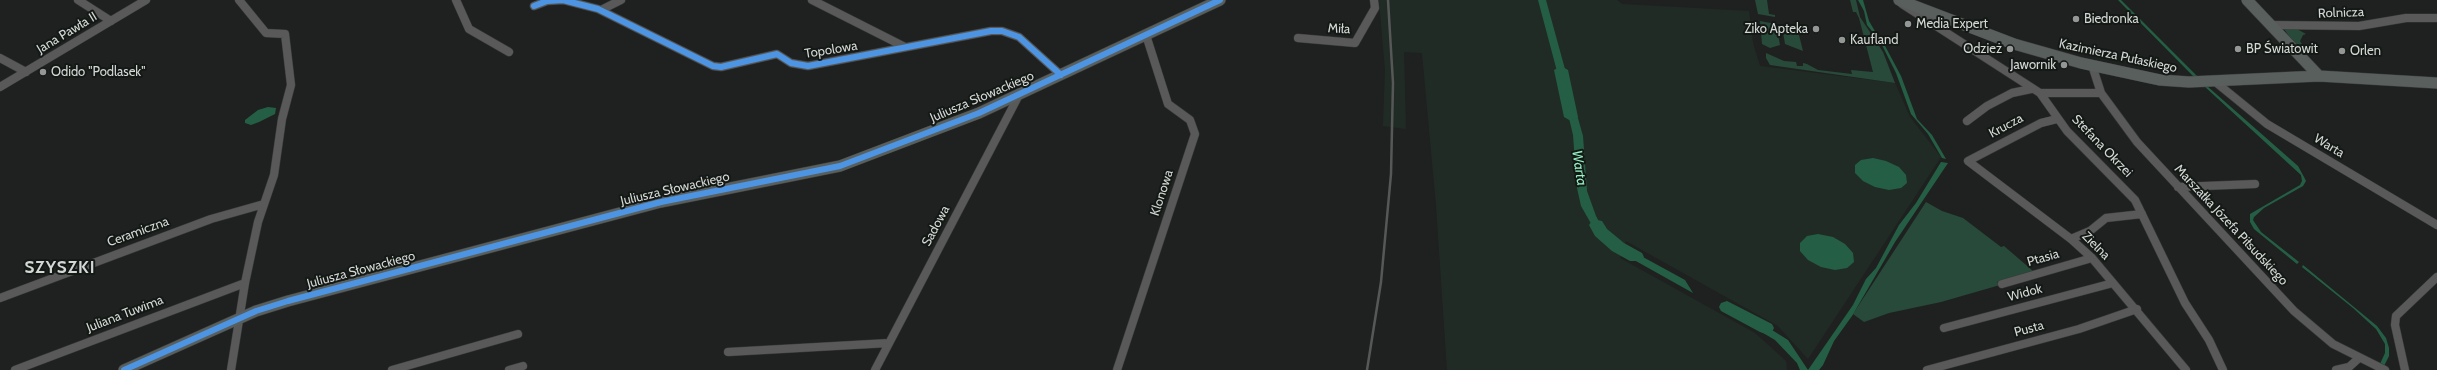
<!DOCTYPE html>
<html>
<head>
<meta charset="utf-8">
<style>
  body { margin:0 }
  canvas { display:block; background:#1e211f }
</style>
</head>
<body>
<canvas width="2437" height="370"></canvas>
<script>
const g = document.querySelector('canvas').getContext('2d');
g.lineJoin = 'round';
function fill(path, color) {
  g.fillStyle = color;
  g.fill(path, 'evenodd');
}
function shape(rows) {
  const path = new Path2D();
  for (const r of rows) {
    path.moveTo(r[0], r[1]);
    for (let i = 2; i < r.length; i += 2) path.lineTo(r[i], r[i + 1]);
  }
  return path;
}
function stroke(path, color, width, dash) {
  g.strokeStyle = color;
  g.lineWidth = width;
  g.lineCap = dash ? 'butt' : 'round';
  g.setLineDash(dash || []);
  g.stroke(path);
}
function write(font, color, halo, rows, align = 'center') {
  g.font = font + ' Cabin,sans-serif';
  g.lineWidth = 4;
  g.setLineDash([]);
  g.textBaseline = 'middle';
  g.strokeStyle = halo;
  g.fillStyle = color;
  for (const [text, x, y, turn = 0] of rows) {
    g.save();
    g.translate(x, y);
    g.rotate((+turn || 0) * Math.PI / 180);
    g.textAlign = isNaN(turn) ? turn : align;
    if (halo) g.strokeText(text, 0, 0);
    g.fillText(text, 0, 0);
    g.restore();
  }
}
fill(shape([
  [1379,0,1617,0,1622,4,1749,11,1753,43,1760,66,1895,83,1910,117,1941,157,1808,359,1778,326,1626,241,1620,258,1755,333,1786,361,1787,370,1447,370,1436,205,1422,53,1404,52,1406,129,1383,126,1385,70]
]), '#212b25');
fill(shape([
  [1755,0,1767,0,1769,14,1775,15,1775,17,1758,14],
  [1850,0,1856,0,1860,17,1883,52,1895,83,1770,65,1766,58,1766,53,1784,61,1796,62,1797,66,1803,66,1803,63,1807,64,1818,70,1852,74,1851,70,1873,72,1859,18,1856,12,1853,12],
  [1760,21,1776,24,1780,45,1770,48,1762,44],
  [1782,26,1797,27,1803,51,1785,44],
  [2284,29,2297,29,2306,34,2303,35,2300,41,2306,51,2294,43],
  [1926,202,1942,211,1963,218,2001,247,2004,246,2033,271,1997,282,2000,285,1941,302,1889,313,1864,322,1853,314]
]), '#284a3a');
fill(shape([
  [1538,0,1546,0,1571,91,1562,90],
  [1858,0,1863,0,1869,21,1876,33,1883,38,1884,44,1901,76,1917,119,1932,135,1946,159,1942,158,1928,134,1911,114,1896,73,1880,41,1867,25,1864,11],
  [2118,0,2121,0,2198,77,2194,77],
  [2204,86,2207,86,2298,166,2304,177,2306,181,2303,186,2264,208,2254,217,2253,220,2261,232,2299,262,2297,264,2254,229,2250,222,2250,214,2300,185,2302,181,2301,175],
  [1564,97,1572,97,1583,136,1587,191,1596,216,1604,231,1611,238,1608,243,1593,227,1581,206,1577,188,1573,135],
  [268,107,276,108,275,114,259,122,251,125,245,123,245,120,258,110],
  [1873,158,1886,161,1899,167,1906,175,1907,183,1901,188,1889,190,1875,187,1863,181,1855,173,1855,165,1861,160],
  [1941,162,1948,163,1895,242,1852,316,1834,341,1823,365,1819,370,1808,370,1853,305,1866,279,1876,268,1899,225,1916,203],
  [1818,234,1833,237,1845,244,1853,253,1854,262,1847,268,1835,270,1821,267,1808,260,1800,251,1800,243,1807,236],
  [1621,245,1685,280,1693,293,1618,251],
  [2303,265,2377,326,2386,338,2389,348,2389,356,2384,366,2380,364,2385,353,2385,344,2376,329,2353,308,2302,267],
  [1748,315,1788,340,1808,370,1800,370,1797,363,1775,340,1748,324]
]), '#245f45');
fill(shape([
  [1561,66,1568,70,1578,117,1571,121,1564,117,1554,70,1561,66],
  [1597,220,1602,221,1607,229,1624,243,1642,253,1644,257,1642,261,1630,261,1612,251,1595,236,1589,225,1592,221,1597,220],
  [1727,301,1772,324,1774,328,1772,332,1766,334,1760,332,1721,311,1719,307,1721,303,1727,301]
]), '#245f45');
const street = shape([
  [78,0,111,21],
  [456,0,469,29,509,52],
  [812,0,905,47],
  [1902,4,2040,93,2067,131,2135,200,2185,303,2209,340,2223,370],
  [534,6,547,1,563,0,598,9,713,66,721,67,777,54,791,63,808,66,991,31,1002,31,1019,37,1061,75],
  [601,10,621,0],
  [2270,25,2359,26,2406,18,2437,18],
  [1298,38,1355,43,1375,8,1374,0],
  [0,58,26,72],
  [2092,65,2101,93,2137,142,2294,311,2333,344,2385,370],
  [2213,80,2267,124,2437,225],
  [0,87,146,0],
  [2040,93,2101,93],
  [2057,119,2041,123,1968,161,2071,239,2092,258,2186,370],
  [1967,121,1987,106,2012,93,2031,89],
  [2178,187,2255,184],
  [2071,239,2090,231,2106,218,2142,214],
  [2002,284,2092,258],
  [0,298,211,219,264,204],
  [1944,328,2113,283],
  [728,352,889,343],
  [15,370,245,283],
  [231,370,245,283,258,222,274,175,282,119,291,85,285,34,266,33,239,0],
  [392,370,518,334],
  [509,370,523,366],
  [875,370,1019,95],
  [1117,370,1195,134,1190,120,1168,104,1146,35],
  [1927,370,2079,329,2137,309],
  [2336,370,2349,367,2359,358],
  [2405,370,2395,325,2396,316,2437,277]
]);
const secondary = shape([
  [1899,0,2014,44,2081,63,2160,80,2189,82,2319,76,2437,83],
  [2247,0,2319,76],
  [124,370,256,311,288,301,661,202,840,166,979,113,1220,0]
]);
stroke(street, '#393b3a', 9);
stroke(secondary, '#393b3a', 12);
stroke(street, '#585958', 8);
stroke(secondary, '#595f5c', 11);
stroke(shape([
  [1367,370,1381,282,1391,174,1393,83,1388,0]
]), '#565857', 2.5);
stroke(shape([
  [534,6,547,1,563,0,598,9,713,66,721,67,777,54,791,63,808,66,991,31,1002,31,1019,37,1061,75],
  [124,370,256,311,288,301,661,202,840,166,979,113,1220,0]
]), '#4d94e3', 6);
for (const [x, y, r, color] of [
  [2076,19,4,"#949795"],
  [1908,24,4,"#949795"],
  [1816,29,4,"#949795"],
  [1842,40,4,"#949795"],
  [2010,49,4,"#949795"],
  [2238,49,4,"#949795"],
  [2342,51,4,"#949795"],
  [2064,65,4,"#949795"],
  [43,72,4,"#949795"]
]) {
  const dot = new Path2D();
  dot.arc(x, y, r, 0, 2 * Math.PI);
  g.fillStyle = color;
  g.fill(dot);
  stroke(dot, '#141916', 1.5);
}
write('13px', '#d3d7d5', '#141916', [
  ["Rolnicza",2341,13,-2],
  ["Miła",1339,29,3],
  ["Jana Pawła II",67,33,-31],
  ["Topolowa",831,50,-9],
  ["Kazimierza Pułaskiego",2118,56,12],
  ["Juliusza Słowackiego",982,97,-23],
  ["Krucza",2006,126,-28],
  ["Stefana Okrzei",2102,146,46],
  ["Warta",2329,146,31],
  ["Juliusza Słowackiego",675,189,-13],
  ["Klonowa",1162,193,-72],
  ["Marszałka Józefa Piłsudskiego",2231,225,47],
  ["Sadowa",936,226,-62],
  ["Ceramiczna",138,232,-20],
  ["Zielna",2096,246,45],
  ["Ptasia",2043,258,-16],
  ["Juliusza Słowackiego",361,270,-15],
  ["Widok",2025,293,-15],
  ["Juliana Tuwima",125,314,-21],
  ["Pusta",2029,329,-15]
]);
write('13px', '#d3d7d5', '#141916', [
  ["Biedronka",2084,19],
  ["Media Expert",1916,24],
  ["Ziko Apteka",1808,29,"right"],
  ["Kaufland",1850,40],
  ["Odzież",2002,49,"right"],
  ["BP Światowit",2246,49],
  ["Orlen",2350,51],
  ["Jawornik",2056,65,"right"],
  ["Odido \"Podlasek\"",51,72]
], 'left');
write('italic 14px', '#95f3c5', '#141916', [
  ["Warta",1579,168,81]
]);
g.letterSpacing = '1px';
write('bold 17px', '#d3d7d5', '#141916', [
  ["SZYSZKI",60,268]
]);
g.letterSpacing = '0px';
</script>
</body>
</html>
